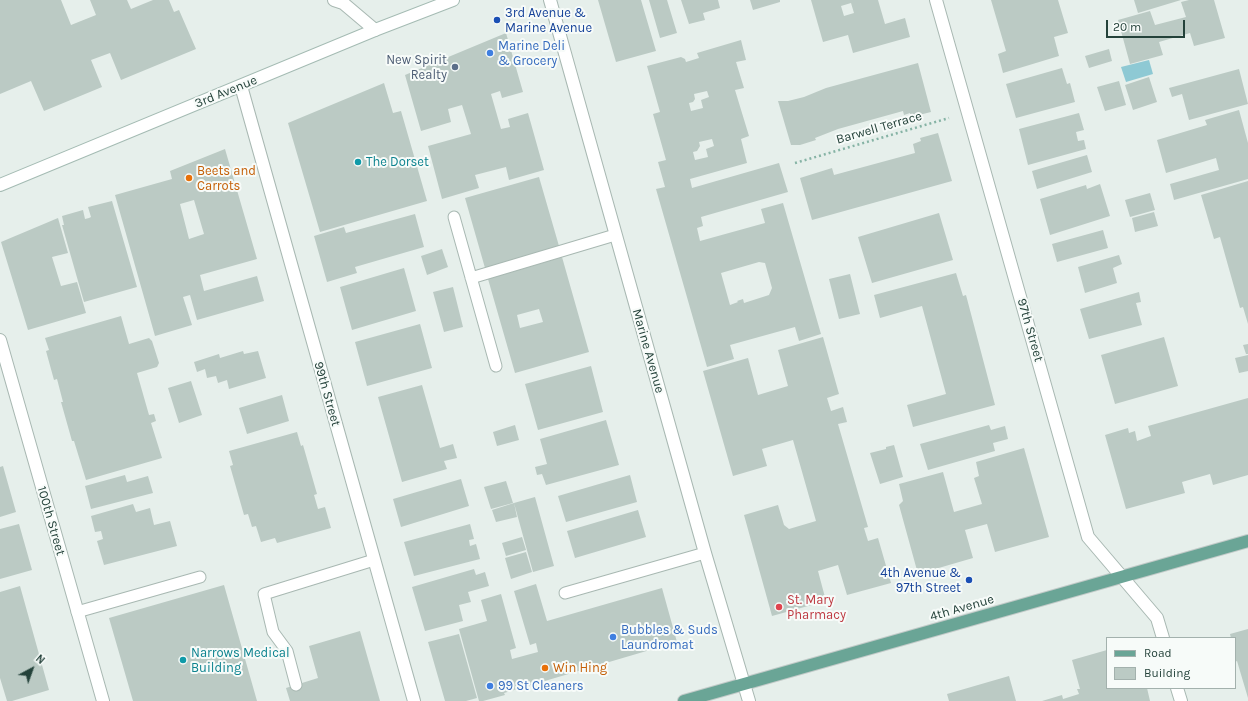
<!DOCTYPE html>
<html>
<head>
<meta charset="utf-8">
<style>
  body { margin:0 }
  #map { position:relative; width:1248px; height:701px; overflow:hidden; background:#e6efeb; font-family:Karla,sans-serif }
  canvas { display:block }
  .legend { position:absolute; left:1106px; top:637px; width:130px; height:52px; box-sizing:border-box; background:#f7fbf9; border:1px solid #a3b1ad; margin:0; padding:5px 7px; list-style:none; font-size:12px; color:#24423a }
  .legend li { display:flex; align-items:center; gap:8px; height:20px }
  .legend b { width:20px; border:1px solid #a3b1ad }
  .north { position:absolute; left:12px; top:649px; width:40px; height:40px; -webkit-text-stroke:3px #f7fbf9; paint-order:stroke; rotate:41deg; font-size:11px; font-weight:700; line-height:16px; text-align:center; color:#24423a }
  .north::after { content:''; display:block; margin:auto; width:14px; height:18px; background:#24423a; clip-path:polygon(50% 0,100% 100%,50% 72%,0 100%) }
  .scale { position:absolute; left:1106px; top:20px; width:79px; height:18px; box-sizing:border-box; border:2px solid #24423a; border-top:0; padding-left:5px; font-size:12px; line-height:14px; white-space:nowrap; color:#24423a; -webkit-text-stroke:3px #f7fbf9; paint-order:stroke }
</style>
</head>
<body>
<div id="map">
<canvas width="1248" height="701"></canvas>
<ul class="legend">
<li><b style="height:5px;background:#6aa596"></b>Road</li>
<li><b style="height:11px;background:#bbcac4"></b>Building</li>
</ul>
<div class="north">N</div>
<div class="scale">20 m</div>
</div>
<script>
const g = document.querySelector('canvas').getContext('2d');
g.lineJoin = 'round';
function fill(path, color) {
  g.fillStyle = color;
  g.fill(path, 'evenodd');
}
function shape(rows) {
  const path = new Path2D();
  for (const r of rows) {
    path.moveTo(r[0], r[1]);
    for (let i = 2; i < r.length; i += 2) path.lineTo(r[i], r[i + 1]);
  }
  return path;
}
function stroke(path, color, width, dash) {
  g.strokeStyle = color;
  g.lineWidth = width;
  g.lineCap = dash ? 'butt' : 'round';
  g.setLineDash(dash || []);
  g.stroke(path);
}
function write(font, color, halo, rows, align = 'center') {
  g.font = font + ' Karla,sans-serif';
  g.lineWidth = 4;
  g.setLineDash([]);
  g.textBaseline = 'middle';
  g.strokeStyle = halo;
  g.fillStyle = color;
  for (const [text, x, y, turn = 0] of rows) {
    g.save();
    g.translate(x, y);
    g.rotate((+turn || 0) * Math.PI / 180);
    g.textAlign = isNaN(turn) ? turn : align;
    if (halo) g.strokeText(text, 0, 0);
    g.fillText(text, 0, 0);
    g.restore();
  }
}
fill(shape([
  [1149,60,1153,74,1126,82,1121,67]
]), '#8ec9d4');
fill(shape([
  [0,0,61,0,71,25,96,15,90,0,127,0,131,9,153,0,169,0,174,12,179,10,196,49,121,80,110,53,91,60,102,87,44,111,31,81,0,94],
  [598,0,641,0,656,51,616,62],
  [649,0,667,0,677,33,660,38],
  [681,0,718,0,720,8,703,13,705,20,689,24],
  [750,0,780,0,780,2,753,10],
  [811,0,878,0,885,24,905,18,910,37,853,53,848,35,823,42],
  [851,3,854,13,844,16,841,6],
  [991,0,1058,0,1068,33,1054,37,1059,56,1003,73,998,54,1006,51],
  [1134,0,1181,0,1138,13],
  [1189,0,1214,0,1225,38,1194,46,1190,33,1159,42,1163,55,1130,64,1118,20,1150,11,1155,25,1186,17,1181,2],
  [506,33,523,92,502,98,500,91,491,94,501,129,510,127,508,119,528,113,544,170,509,180,506,167,475,175,479,188,442,199,428,146,471,134,462,105,448,109,451,122,421,131,405,75],
  [741,40,746,60,736,62,744,88,735,90,749,136,741,139,747,163,690,179,692,188,779,163,788,192,701,217,703,226,697,228,700,241,765,223,761,209,783,203,821,334,799,341,795,327,730,345,734,359,707,367,656,189,665,187,658,162,666,160,653,114,660,112,647,66,681,57,685,59,686,62,699,58,697,53],
  [707,91,709,97,701,100,703,108,691,111,689,103,693,102,695,99,694,94],
  [712,139,714,146,706,149,708,157,695,160,693,152,697,151,700,146,699,142],
  [759,262,765,263,772,288,769,295,744,303,743,299,737,301,738,302,730,305,721,273],
  [1109,49,1112,61,1089,68,1085,56],
  [918,63,931,112,911,117,910,113,904,115,903,111,838,129,815,138,816,140,800,145,791,145,778,101,788,101,804,97,826,88],
  [1062,68,1067,84,1070,83,1075,102,1016,118,1006,84],
  [1239,69,1248,104,1189,120,1182,94,1172,97,1169,88],
  [1149,77,1157,102,1133,110,1125,85],
  [1119,81,1126,105,1105,111,1097,87],
  [384,83,393,113,401,111,427,201,320,232,288,123],
  [1239,110,1248,143,1248,179,1174,200,1170,184,1219,170,1216,158,1166,173,1157,140,1207,125,1205,120],
  [1079,113,1084,130,1076,132,1078,141,1084,140,1086,149,1028,165,1019,129],
  [938,133,952,181,812,220,800,178,832,168,834,175,915,153,913,144,921,141,920,138],
  [225,149,257,259,200,275,204,291,257,276,264,301,197,320,190,295,183,297,192,325,155,336,115,195,172,179,170,171],
  [194,200,204,234,189,239,180,204],
  [1087,155,1092,172,1037,189,1032,171],
  [539,177,559,246,485,268,465,198],
  [1248,181,1248,324,1243,307,1240,308,1220,237,1214,239,1201,195],
  [1100,184,1110,216,1050,235,1040,199,1086,185,1087,189],
  [1150,193,1155,210,1130,217,1125,200],
  [112,201,137,287,84,302,62,225,64,225,62,216,83,210,85,219,89,218,91,217,88,207],
  [1154,212,1158,226,1135,232,1132,218],
  [939,213,953,260,872,283,858,237],
  [415,214,424,247,355,267,357,273,327,282,314,236,344,227,346,233],
  [58,218,68,253,52,257,61,286,77,282,86,313,28,330,1,242],
  [1103,230,1108,248,1057,262,1052,244],
  [442,249,448,267,427,275,421,256],
  [1119,255,1122,264,1113,268,1117,283,1085,293,1078,267],
  [562,257,589,352,515,373,488,279],
  [539,309,543,322,520,328,517,315],
  [404,268,416,311,352,330,340,287],
  [956,273,963,296,966,295,995,405,913,427,907,405,946,394,922,306,880,318,874,295],
  [850,274,860,314,839,319,829,279],
  [453,287,463,327,444,332,433,292],
  [1139,292,1141,302,1136,303,1142,325,1089,339,1080,309],
  [121,316,129,344,149,338,152,341,159,363,157,367,137,373,149,415,154,414,156,421,151,423,162,458,86,480,74,441,72,441,61,402,63,402,57,379,54,380,46,351,49,350,45,338],
  [420,324,432,368,367,386,355,342],
  [823,337,839,394,827,398,831,411,843,407,847,422,838,424,868,527,864,528,868,541,878,538,891,583,847,595,838,565,818,571,826,601,772,616,744,515,778,505,784,525,789,529,816,521,793,440,762,449,767,466,733,476,703,371,748,358,758,395,788,386,778,350],
  [1164,337,1178,386,1115,404,1101,355],
  [1248,344,1248,354,1246,354,1243,345],
  [243,351,244,354,258,351,266,378,229,389,227,380,218,383,216,376,207,378,205,369,197,372,194,362,219,354,220,358],
  [1248,355,1248,371,1239,373,1235,358],
  [591,366,603,412,538,430,525,384],
  [191,381,202,415,179,423,168,388],
  [422,385,440,448,453,444,457,458,444,461,447,469,402,482,378,397],
  [282,395,289,421,247,434,239,408],
  [1248,398,1248,475,1213,485,1210,474,1182,482,1185,493,1126,509,1105,435,1128,428,1129,433,1135,431,1137,441,1151,436,1148,426],
  [606,420,619,465,546,485,542,474,537,475,535,467,547,464,540,439],
  [515,425,519,440,497,446,493,432],
  [989,425,991,430,1005,426,1008,439,993,443,995,451,928,470,920,444],
  [297,432,301,446,303,445,317,494,314,495,318,509,325,507,331,528,277,543,275,538,261,542,256,526,252,527,248,514,244,515,230,466,233,465,229,451],
  [894,445,903,477,880,484,870,453,886,449,886,447],
  [1024,448,1049,537,995,552,987,524,965,530,973,558,918,574,899,505,903,501,899,484,943,472,954,512,982,504,974,478,979,476,976,462],
  [3,466,16,512,0,517,0,467],
  [125,475,127,482,148,476,153,493,91,509,85,486],
  [630,475,637,502,566,522,558,496],
  [461,479,469,506,401,527,393,499],
  [506,481,513,503,491,509,484,487],
  [535,497,554,566,533,572,514,503],
  [514,503,517,517,496,522,492,510],
  [133,504,136,512,150,508,154,525,170,521,177,546,104,565,97,541,103,539,101,531,95,532,91,516],
  [638,510,646,537,575,558,567,531],
  [19,524,32,570,0,579,0,529],
  [470,524,474,539,469,540,470,546,476,544,480,559,414,576,404,542],
  [522,537,526,550,506,556,502,543],
  [526,552,532,572,511,579,505,558],
  [474,569,476,575,485,572,489,586,468,592,471,602,459,605,463,621,425,631,412,587],
  [536,584,547,621,662,588,677,642,504,693,505,695,483,701,479,701,459,629,487,621,481,600,501,594,516,648,510,650,512,659,538,652,536,643,530,645,514,591],
  [224,585,257,701,133,701,109,618],
  [20,586,49,690,12,701,7,701,0,678,0,592],
  [1248,629,1248,698,1237,661,1235,662,1235,638,1231,638,1230,634],
  [360,631,380,701,290,701,286,688,318,678,309,646],
  [459,634,477,698,466,701,445,701,428,642],
  [1107,650,1107,688,1147,688,1150,701,1042,701,1062,695,1063,699,1079,694,1077,689,1080,689,1072,660],
  [1009,676,1016,701,949,701,947,694]
]), '#bbcac4');
const lane = shape([
  [454,217,496,366],
  [471,278,615,235],
  [565,593,705,553],
  [77,612,200,577],
  [296,685,287,651,273,632,264,594,374,560]
]);
const street = shape([
  [334,0,343,3,375,30],
  [550,0,705,553,749,701],
  [936,0,1088,537,1157,618,1163,638],
  [241,86,414,701],
  [0,340,103,701],
  [1177,688,1181,701]
]);
const secondary = shape([
  [0,185,375,30,453,0]
]);
const primary = shape([
  [684,701,1248,541]
]);
stroke(lane, '#a8b8b2', 13);
stroke(street, '#a8b8b2', 14);
stroke(secondary, '#a4bbb3', 14);
stroke(primary, '#c2cac8', 14);
stroke(shape([
  [795,163,949,118]
]), '#86b3a5', 2.5, [2, 3]);
stroke(lane, '#fff', 11);
stroke(street, '#fff', 12);
stroke(secondary, '#fff', 12);
stroke(primary, '#6aa596', 12);
for (const [x, y, r, color] of [
  [497,20,4,"#1a4fb4"],
  [490,53,4,"#3f7fe0"],
  [455,67,4,"#5c6f8a"],
  [358,162,4,"#0f9aa8"],
  [189,178,4,"#e8710a"],
  [969,580,4,"#1a4fb4"],
  [779,607,4,"#e0444e"],
  [613,637,4,"#3f7fe0"],
  [183,660,4,"#0f9aa8"],
  [545,668,4,"#e8710a"],
  [490,686,4,"#3f7fe0"]
]) {
  const dot = new Path2D();
  dot.arc(x, y, r, 0, 2 * Math.PI);
  g.fillStyle = color;
  g.fill(dot);
  stroke(dot, '#f7fbf9', 1.5);
}
write('13px', '#164399', '#f7fbf9', [
  ["3rd Avenue &",505,13],
  ["Marine Avenue",505,28],
  ["4th Avenue &",961,573,"right"],
  ["97th Street",961,588,"right"]
], 'left');
write('13px', '#366cbe', '#f7fbf9', [
  ["Marine Deli",498,46],
  ["& Grocery",498,61],
  ["Bubbles & Suds",621,630],
  ["Laundromat",621,645],
  ["99 St Cleaners",498,686]
], 'left');
write('13px', '#4e5e75', '#f7fbf9', [
  ["New Spirit",447,60],
  ["Realty",447,75]
], 'right');
write('13px', '#24423a', '#f7fbf9', [
  ["3rd Avenue",226,92,-22],
  ["Barwell Terrace",879,128,-16],
  ["97th Street",1030,330,74],
  ["Marine Avenue",648,351,74],
  ["99th Street",327,394,74],
  ["100th Street",51,521,74],
  ["4th Avenue",962,608,-16]
]);
write('13px', '#0d838f', '#f7fbf9', [
  ["The Dorset",366,162],
  ["Narrows Medical",191,653],
  ["Building",191,668]
], 'left');
write('13px', '#c56008', '#f7fbf9', [
  ["Beets and",197,171],
  ["Carrots",197,186],
  ["Win Hing",553,668]
], 'left');
write('13px', '#be3a42', '#f7fbf9', [
  ["St. Mary",787,600],
  ["Pharmacy",787,615]
], 'left');
</script>
</body>
</html>
